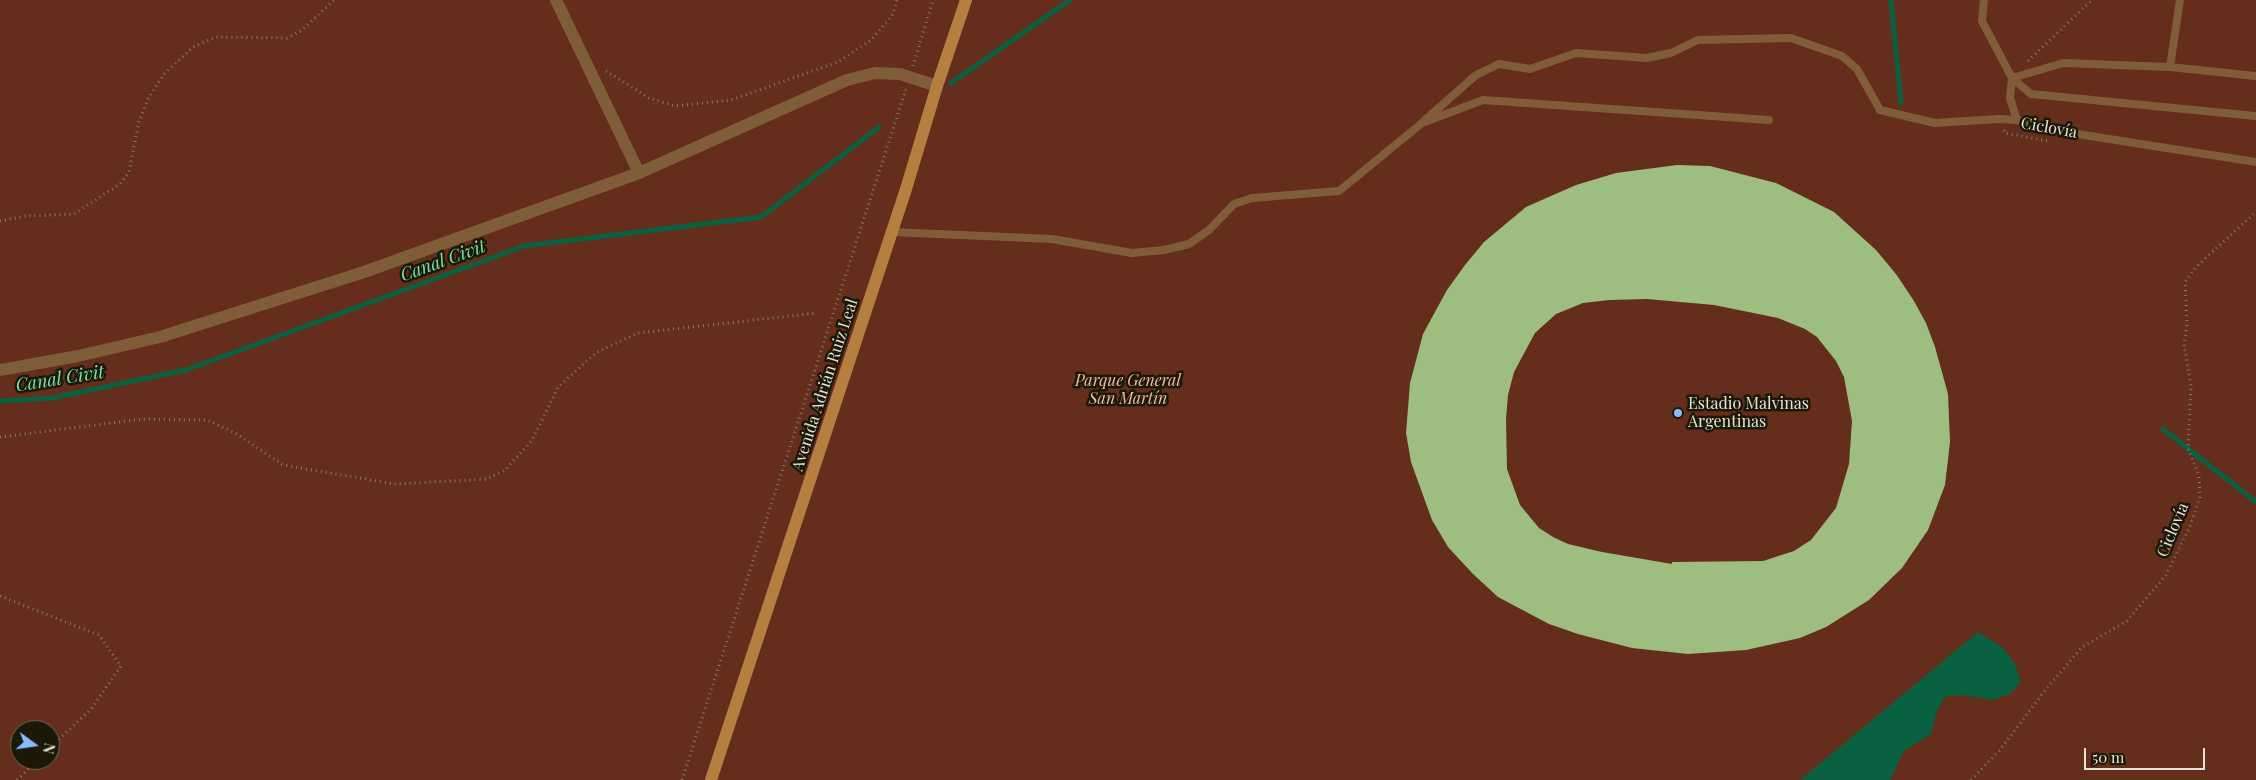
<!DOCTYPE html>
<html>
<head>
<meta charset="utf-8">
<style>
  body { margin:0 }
  #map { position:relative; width:2256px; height:780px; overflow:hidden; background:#252210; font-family:"Playfair Display",serif }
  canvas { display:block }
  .north { position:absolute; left:10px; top:720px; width:50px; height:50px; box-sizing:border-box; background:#1b1807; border:1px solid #6c695b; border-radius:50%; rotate:104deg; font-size:14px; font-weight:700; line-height:20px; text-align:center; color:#e5e3d8 }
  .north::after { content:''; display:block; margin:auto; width:18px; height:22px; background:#87bbfb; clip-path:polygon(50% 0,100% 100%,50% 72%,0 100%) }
  .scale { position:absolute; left:2084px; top:748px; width:121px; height:22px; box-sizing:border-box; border:2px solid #e5e3d8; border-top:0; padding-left:6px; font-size:15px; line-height:18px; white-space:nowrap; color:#e5e3d8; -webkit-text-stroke:4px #1b1807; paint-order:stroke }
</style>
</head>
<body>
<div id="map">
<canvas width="2256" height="780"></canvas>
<div class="north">N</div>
<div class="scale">50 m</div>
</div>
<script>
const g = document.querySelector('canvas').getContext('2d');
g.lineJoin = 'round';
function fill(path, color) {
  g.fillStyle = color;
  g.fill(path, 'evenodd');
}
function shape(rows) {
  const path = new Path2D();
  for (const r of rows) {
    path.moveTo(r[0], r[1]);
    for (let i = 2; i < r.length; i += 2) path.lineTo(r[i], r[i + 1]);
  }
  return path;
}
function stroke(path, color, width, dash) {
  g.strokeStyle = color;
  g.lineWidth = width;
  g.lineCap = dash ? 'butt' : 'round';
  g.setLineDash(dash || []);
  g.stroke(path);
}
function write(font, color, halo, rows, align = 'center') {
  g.font = font + ' "Playfair Display",serif';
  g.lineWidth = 5;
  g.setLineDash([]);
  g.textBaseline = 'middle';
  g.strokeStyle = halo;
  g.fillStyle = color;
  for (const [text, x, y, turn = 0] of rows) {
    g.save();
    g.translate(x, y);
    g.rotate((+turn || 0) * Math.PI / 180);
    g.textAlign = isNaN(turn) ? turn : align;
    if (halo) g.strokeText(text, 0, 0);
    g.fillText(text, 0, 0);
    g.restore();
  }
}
fill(shape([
  [0,0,2256,0,2256,780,0,780],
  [20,730,50,730,50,760,20,760]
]), '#652d1c');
fill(shape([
  [1978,632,2002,647,2015,664,2021,682,2010,694,1992,700,1962,695,1945,697,1936,713,1931,734,1904,751,1890,780,1800,780]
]), '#0a6141');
stroke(shape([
  [1891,0,1901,103],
  [951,83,1070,0],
  [0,401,52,398,186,370,524,246,761,217,879,127],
  [2163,429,2256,502]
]), '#0a6141', 5);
fill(shape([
  [1677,165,1710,166,1776,183,1834,212,1876,250,1896,274,1914,301,1926,323,1935,347,1948,394,1950,442,1945,485,1928,530,1902,568,1869,600,1826,627,1800,638,1746,650,1688,654,1632,648,1578,634,1549,624,1498,597,1473,574,1448,547,1432,520,1411,462,1406,433,1410,383,1423,334,1447,290,1465,265,1484,242,1526,207,1576,185,1616,173],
  [1647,299,1714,305,1778,318,1805,329,1817,337,1836,361,1844,377,1852,421,1849,464,1836,508,1811,540,1794,551,1763,561,1672,562,1672,564,1602,552,1568,544,1553,537,1539,528,1520,505,1507,469,1506,419,1508,395,1514,372,1535,333,1556,314,1583,303,1609,300]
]), '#9ebe7f');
stroke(shape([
  [2028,61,2092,0],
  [913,66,933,0],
  [606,71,649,98,675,106,731,100,838,62,870,41,892,16,897,0],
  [2004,130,2005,133,2048,141],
  [0,221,26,216,74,214,120,184,129,172,139,121,149,97,164,74,193,47,216,37,287,38,301,31,334,0],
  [0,437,143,419,207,420,237,434,283,465,395,484,487,479,505,470,533,439,558,387,597,352,638,333,817,313],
  [0,596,99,635,121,666,91,709,50,748],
  [17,780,38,760],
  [682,780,906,89],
  [1971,780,1999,751,2047,688,2082,647,2127,621,2166,575,2190,526,2200,497,2199,476,2188,449,2191,386,2184,344,2187,324,2185,282,2196,267,2256,212]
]), '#7d7b6c', 3, [1, 4]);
stroke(shape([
  [1984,0,1982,21,2012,78,2031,94,2256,116],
  [2180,0,2170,67,2256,76],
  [2170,67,2063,63,2012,78,2010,98,2017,120,2071,133,2256,162],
  [1425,120,1476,75,1499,64,1530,69,1576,53,1647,58,1671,53,1698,40,1791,38,1842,56,1857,69,1880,110,1935,123,1999,119,2017,120],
  [892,232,1052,239,1132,253,1164,250,1189,244,1209,230,1234,204,1252,198,1339,191,1422,123,1483,100,1769,120]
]), '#7f5d38', 8);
stroke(shape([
  [556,0,639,173],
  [0,370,78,356,160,337,364,272,639,173,847,80,875,73,900,74,937,86]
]), '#7f5d38', 12);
stroke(shape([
  [711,780,906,189,937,86,966,0]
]), '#b57f40', 12);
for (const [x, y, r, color] of [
  [1678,413,5,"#87bbfb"]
]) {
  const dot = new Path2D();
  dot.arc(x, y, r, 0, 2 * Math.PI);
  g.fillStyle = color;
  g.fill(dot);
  stroke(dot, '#1b1807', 2);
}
write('16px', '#e5e3d8', '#1b1807', [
  ["Ciclovía",2049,128,10],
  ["Avenida Adrián Ruiz Leal",825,385,-72],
  ["Ciclovía",2173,530,-67]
]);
write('italic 16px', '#f6baa9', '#1b1807', [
  ["Parque General",1128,381],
  ["San Martín",1128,399]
]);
write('16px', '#e5e3d8', '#1b1807', [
  ["Estadio Malvinas",1688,404],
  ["Argentinas",1688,422]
], 'left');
write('italic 18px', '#79e3b0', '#1b1807', [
  ["Canal Civit",443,261,-20],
  ["Canal Civit",60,379,-9]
]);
</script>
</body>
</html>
